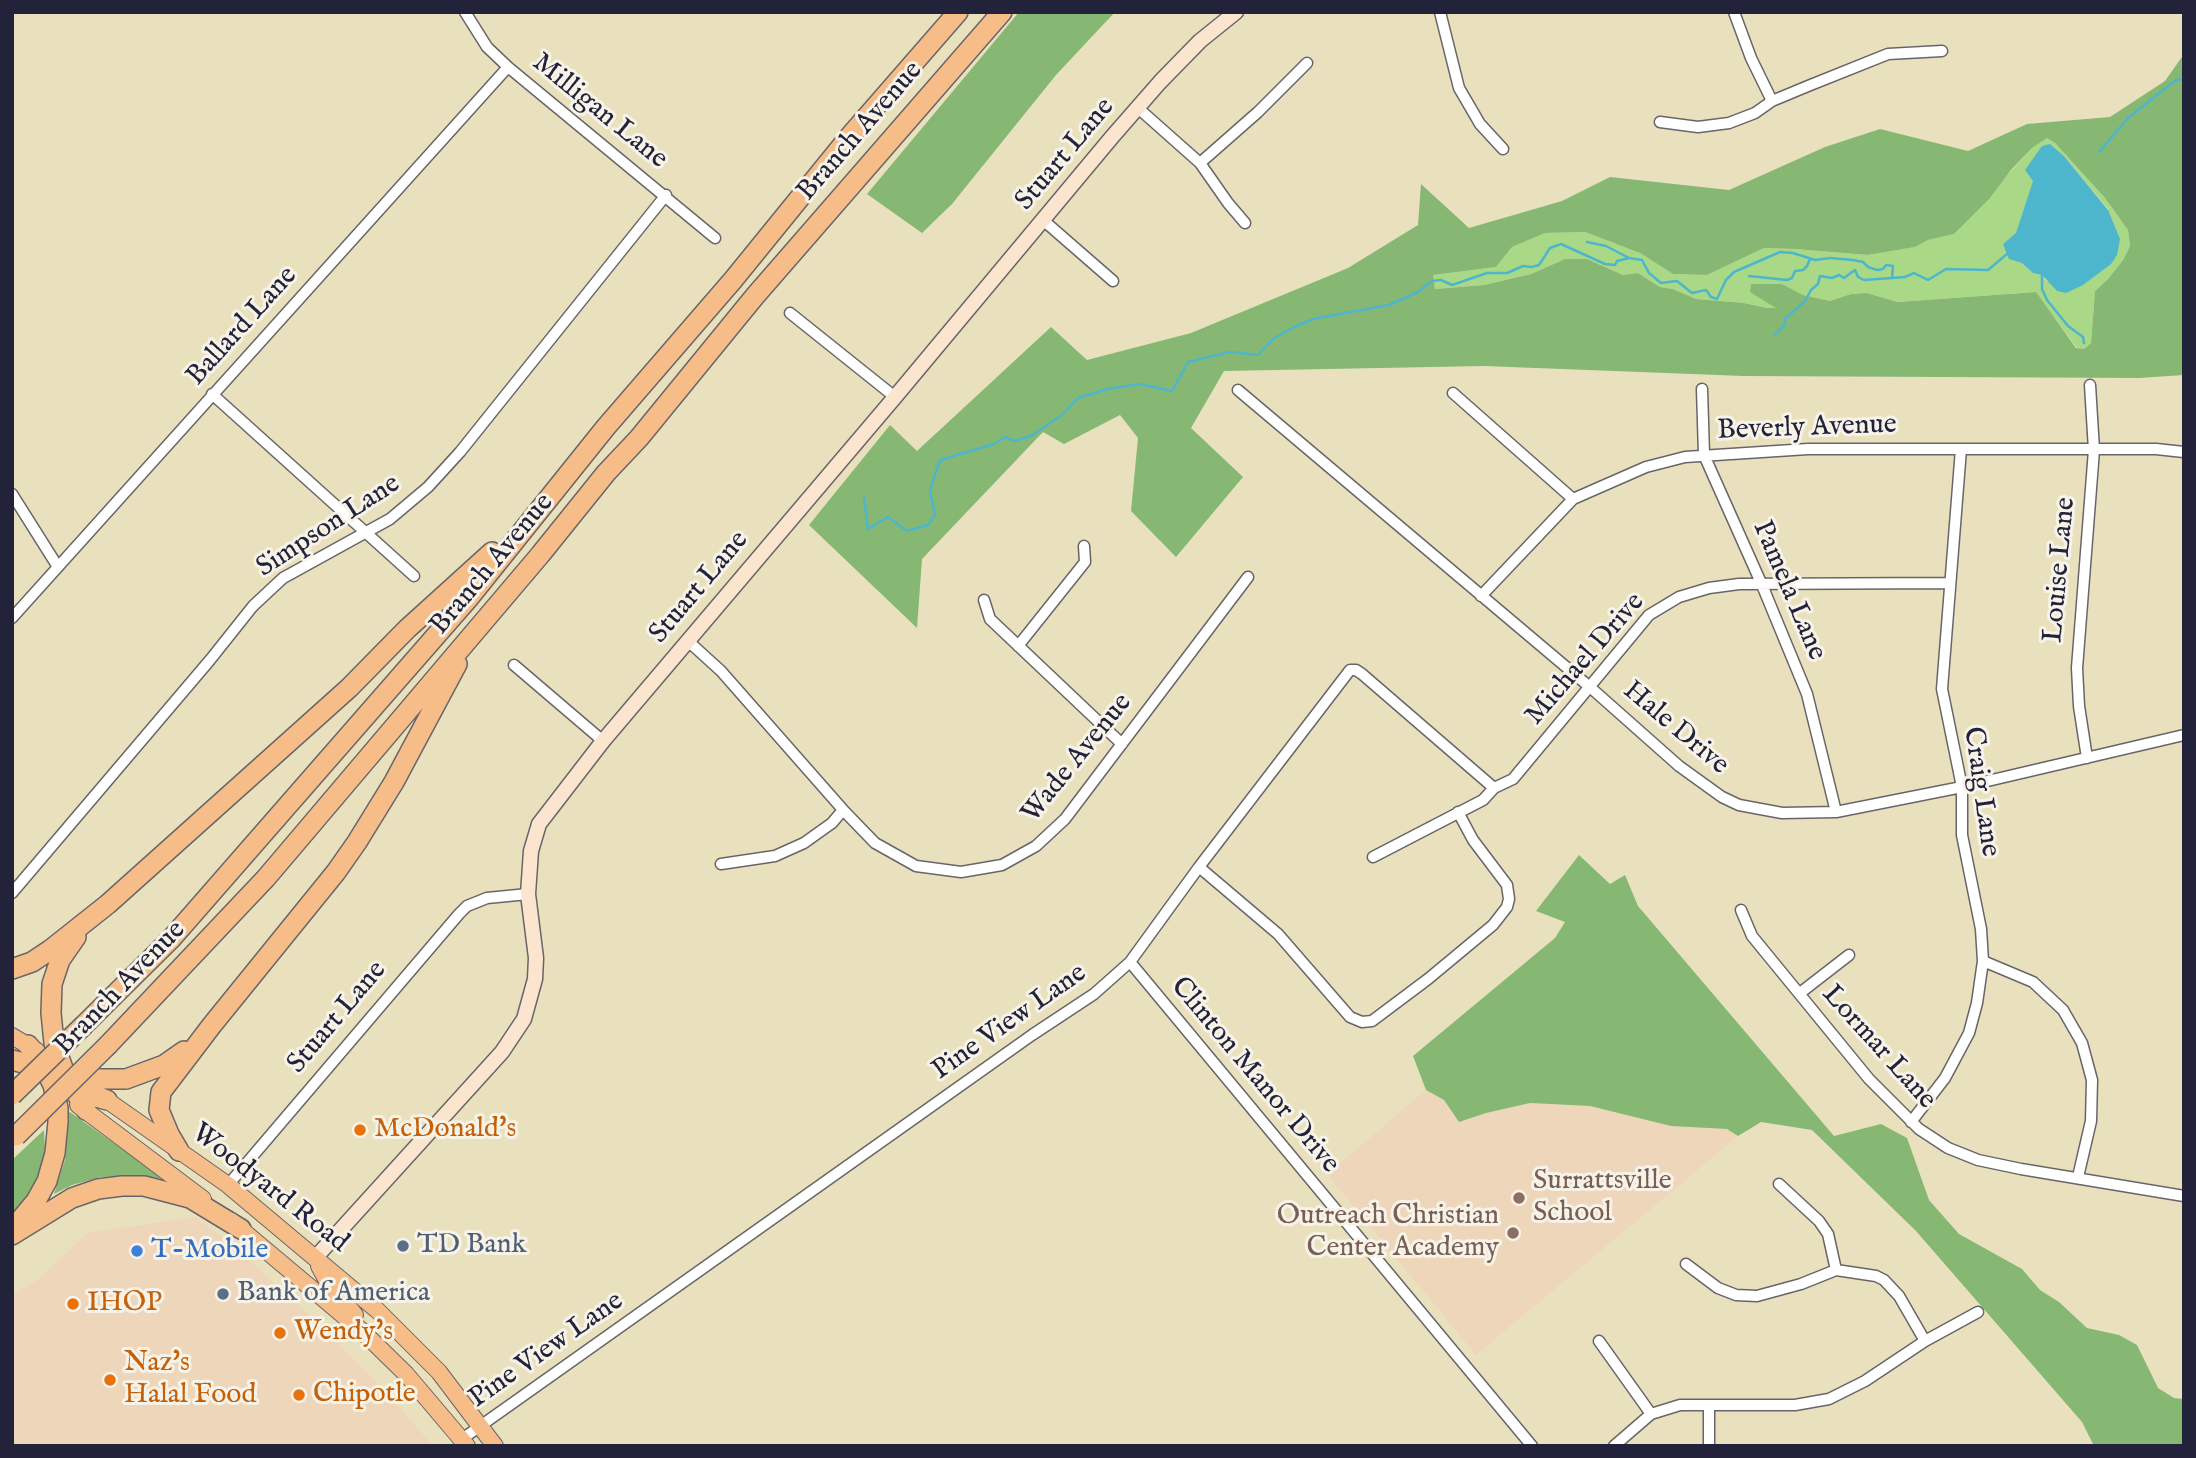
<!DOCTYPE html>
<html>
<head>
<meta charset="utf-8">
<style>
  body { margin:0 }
  #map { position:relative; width:2196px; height:1458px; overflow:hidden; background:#e9e1be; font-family:"IM FELL English",serif }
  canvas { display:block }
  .frame { position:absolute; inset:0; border:14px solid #22223b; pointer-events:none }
</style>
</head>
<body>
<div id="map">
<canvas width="2196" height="1458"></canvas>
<div class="frame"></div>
</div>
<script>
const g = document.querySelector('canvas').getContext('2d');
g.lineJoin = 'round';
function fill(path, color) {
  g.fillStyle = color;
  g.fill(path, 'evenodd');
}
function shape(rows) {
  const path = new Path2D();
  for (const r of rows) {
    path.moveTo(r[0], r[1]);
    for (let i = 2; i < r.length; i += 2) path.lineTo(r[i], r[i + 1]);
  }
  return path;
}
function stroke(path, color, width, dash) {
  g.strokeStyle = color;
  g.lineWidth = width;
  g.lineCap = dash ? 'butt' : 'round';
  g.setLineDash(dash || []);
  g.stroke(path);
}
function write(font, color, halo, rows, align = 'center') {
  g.font = font + ' "IM FELL English",serif';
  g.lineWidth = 6;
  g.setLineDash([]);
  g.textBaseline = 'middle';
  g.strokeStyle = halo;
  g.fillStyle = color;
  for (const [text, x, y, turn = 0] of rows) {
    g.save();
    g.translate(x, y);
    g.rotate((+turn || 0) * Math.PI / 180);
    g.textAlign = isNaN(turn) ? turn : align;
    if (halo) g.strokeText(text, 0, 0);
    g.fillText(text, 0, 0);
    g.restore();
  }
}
fill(shape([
  [1426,1090,1444,1100,1459,1122,1486,1113,1530,1103,1590,1106,1671,1126,1727,1129,1738,1136,1476,1355,1327,1174],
  [195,1217,229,1242,320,1325,391,1397,433,1446,12,1446,12,1295,39,1279,87,1233]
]), '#eed6bb');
fill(shape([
  [2047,138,2055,143,2105,198,2128,230,2130,246,2123,260,2108,279,2095,291,2091,343,2084,349,2077,348,2035,292,1898,302,1865,293,1851,294,1830,301,1803,295,1782,284,1778,308,1767,308,1744,303,1696,299,1673,289,1660,287,1638,273,1623,275,1587,259,1565,259,1531,274,1484,285,1435,289,1432,275,1496,267,1512,247,1544,233,1585,232,1640,253,1673,274,1707,275,1764,248,1795,249,1868,255,1915,247,1928,240,1954,234,2032,148],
  [2050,144,2064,156,2108,209,2047,282,2042,275,2033,273,2003,244,2016,234,2034,180]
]), '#a9d886');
fill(shape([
  [1019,12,1115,12,1056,75,952,204,922,233,867,194],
  [2184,54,2184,375,2139,378,1744,376,1484,366,1224,371,1191,428,1243,477,1176,557,1131,511,1138,438,1120,415,1064,444,1043,432,922,559,917,628,809,525,890,425,917,451,1051,327,1087,360,1191,333,1348,268,1418,225,1421,184,1469,228,1562,201,1610,177,1729,190,1825,147,1880,129,1968,151,2027,124,2110,117,2165,81],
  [2047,138,2055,143,2105,198,2128,230,2130,246,2123,260,2108,279,2095,291,2091,343,2084,349,2076,348,2036,292,1898,302,1866,293,1851,294,1830,301,1803,295,1782,284,1751,284,1750,292,1776,308,1767,308,1744,303,1696,299,1673,289,1660,287,1638,273,1623,275,1587,259,1565,259,1531,274,1484,285,1435,289,1433,275,1496,267,1512,247,1545,233,1585,232,1640,253,1673,274,1707,275,1764,248,1795,249,1868,255,1915,247,1928,240,1954,234,1989,199,2011,170,2032,148],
  [1579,855,1610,884,1625,875,1638,906,1834,1136,1881,1124,1907,1138,1929,1200,1959,1234,2022,1269,2040,1290,2059,1302,2087,1328,2119,1335,2137,1345,2158,1388,2174,1398,2184,1399,2184,1446,2094,1446,2082,1422,1916,1231,1812,1130,1761,1122,1738,1136,1727,1129,1671,1126,1590,1106,1530,1103,1486,1113,1459,1122,1444,1100,1426,1090,1413,1056,1555,938,1565,922,1536,911],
  [70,1112,157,1174,161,1179,135,1176,101,1177,72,1185,54,1194,65,1160,67,1131,64,1116],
  [44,1130,45,1149,40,1171,30,1192,12,1217,12,1160]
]), '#86b873');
fill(shape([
  [2050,144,2064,156,2108,210,2120,239,2117,255,2111,264,2083,285,2066,293,2057,291,2042,275,2033,273,2022,263,2009,259,2003,244,2016,233,2033,181,2025,170,2042,146]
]), '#4eb6cc');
stroke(shape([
  [2099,152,2128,118,2176,80,2184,79],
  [1587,242,1606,246,1629,258],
  [2042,275,2042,289,2047,300,2068,326,2083,337,2084,343],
  [1749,276,1787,280,1792,278,1795,271,1803,270,1807,266,1810,259],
  [1775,334,1785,325,1785,319,1805,301,1811,290,1818,284,1820,276,1832,278,1839,275,1844,278,1855,270,1858,277,1864,280,1905,277,1914,273,1928,280,1946,269,1988,270,2007,254],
  [864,496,868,529,888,517,907,531,928,525,935,515,930,490,940,460,994,444,1005,437,1014,441,1031,436,1062,415,1078,398,1107,389,1140,384,1172,391,1188,362,1230,352,1258,355,1273,339,1292,328,1313,319,1389,305,1418,292,1432,281,1441,280,1452,285,1487,273,1507,273,1523,266,1532,267,1539,265,1550,248,1561,244,1605,264,1615,265,1617,261,1629,258,1642,260,1649,273,1661,283,1677,281,1692,293,1706,290,1711,297,1717,299,1726,280,1734,272,1780,252,1793,253,1815,260,1830,258,1853,260,1863,262,1868,267,1877,270,1883,269,1886,265,1893,266,1892,278]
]), '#4eb6cc', 2.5);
const street = shape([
  [465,12,487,47,508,67,715,238],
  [1440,12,1459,88,1480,124,1503,149],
  [1734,12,1751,58,1772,101],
  [1138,108,1200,163,1228,203,1245,223],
  [1660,122,1698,127,1729,123,1755,113,1772,101,1808,86,1888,54,1942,51],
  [1200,163,1258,112,1307,63],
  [1043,220,1113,281],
  [790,313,895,397],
  [1702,389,1704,455,1762,585,1807,694,1836,812],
  [1238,390,1591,688,1679,766,1722,797,1739,805,1782,813,1836,812,1962,787,2184,735],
  [1453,393,1573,499],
  [212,394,414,576],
  [12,494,58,567],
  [1481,596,1573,499,1646,467,1685,457,1808,449,2156,449,2184,452],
  [984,600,990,619,1122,744],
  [12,618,508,67],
  [688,641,721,671,845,812,875,843,916,866,961,872,1002,865,1036,846,1065,819,1248,577],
  [1018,646,1085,562,1084,546],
  [514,665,603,741],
  [2087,758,2079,706,2077,668,2094,450,2090,385],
  [1373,857,1483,800,1494,788,1513,779,1649,615,1679,597,1709,588,1739,584,1950,583],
  [721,864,775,856,804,843,832,823,843,810],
  [1199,867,1278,934,1350,1017,1362,1022,1372,1021,1428,979,1493,925,1507,907,1509,899,1507,885,1473,840,1458,812],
  [12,893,210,660,253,606,283,578,390,519,428,487,460,452,666,195],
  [1741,910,1752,936,1869,1079,1919,1129,1948,1148,1978,1160,2021,1169,2184,1196],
  [1983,961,2033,982,2063,1010,2082,1043,2092,1080,2091,1121,2078,1177],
  [1130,962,1532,1446],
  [1800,993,1849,955],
  [1911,1122,1945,1078,1969,1033,1977,1003,1983,961,1981,929,1962,835,1962,787,1942,689,1961,449],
  [1779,1184,1819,1221,1828,1234,1836,1270],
  [228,1185,459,914,467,906,487,898,528,894],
  [1686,1264,1718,1288,1736,1295,1757,1296,1801,1284,1836,1270,1876,1276,1884,1280,1899,1296,1925,1341],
  [1599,1341,1651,1414],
  [1709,1406,1709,1446],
  [462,1439,1032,1035,1094,994,1130,962,1199,867,1350,670,1356,670,1362,674,1494,788],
  [1614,1446,1651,1414,1680,1405,1795,1405,1829,1399,1865,1381,1925,1341,1978,1312]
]);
const secondary = shape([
  [316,1257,502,1052,524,1019,535,979,536,958,528,894,531,851,539,824,603,741,895,397,1112,137,1160,82,1200,41,1236,12]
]);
const primary = shape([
  [12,1036,37,1051],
  [98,1094,228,1185,377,1310,439,1372,495,1446],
  [78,1105,203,1199],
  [231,1221,362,1331,406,1374,467,1446],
  [319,1266,326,1279,355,1315]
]);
const highway = shape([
  [76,937,60,960,52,984,51,1013,54,1043,65,1074,86,1110],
  [12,969,32,962,50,950,108,904,349,688,407,629,492,552],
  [84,1025,171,939,468,599,606,427,733,280,850,136,958,12],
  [108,1045,266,878,540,555,606,473,639,438,755,296,1002,12],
  [12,1060,65,1074,100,1079,126,1079,164,1065,184,1051],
  [67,1089,107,1100],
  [179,1151,169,1134,159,1110,161,1092,212,1025,336,872,357,842,394,782,457,664],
  [16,1225,36,1201,47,1181,55,1153,58,1122,58,1108,53,1085,39,1058,28,1045],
  [12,1235,72,1198,98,1189,122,1186,144,1186,190,1198,241,1229]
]);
stroke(street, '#686569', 13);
stroke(secondary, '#686569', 17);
stroke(primary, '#686569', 18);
stroke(highway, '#686569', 22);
stroke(street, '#fff', 10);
stroke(secondary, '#fce5cf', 14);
stroke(primary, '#f7bd88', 16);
stroke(highway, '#f7bd88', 19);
const highwayBridge = shape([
  [12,1095,84,1025],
  [16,1136,108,1045]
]);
stroke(highwayBridge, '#686569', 22, []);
stroke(highwayBridge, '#f7bd88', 19);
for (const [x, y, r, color] of [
  [360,1130,7,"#e8710a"],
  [1519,1198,7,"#8d6e63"],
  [1513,1233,7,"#8d6e63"],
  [403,1246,7,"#5c6f8a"],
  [137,1251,7,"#3f7fe0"],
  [223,1294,7,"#5c6f8a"],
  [73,1304,7,"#e8710a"],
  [280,1333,7,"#e8710a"],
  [110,1380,7,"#e8710a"],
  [299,1395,7,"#e8710a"]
]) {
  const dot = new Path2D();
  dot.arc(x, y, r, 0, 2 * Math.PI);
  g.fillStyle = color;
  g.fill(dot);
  stroke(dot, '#f7f3e8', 2.5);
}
write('28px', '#22223b', '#f7f3e8', [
  ["Milligan Lane",599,112,39],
  ["Branch Avenue",861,132,-49],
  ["Stuart Lane",1066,155,-50],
  ["Ballard Lane",243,327,-48],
  ["Beverly Avenue",1807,429,-2],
  ["Simpson Lane",329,527,-33],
  ["Branch Avenue",493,565,-50],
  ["Louise Lane",2061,570,-85],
  ["Stuart Lane",700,588,-50],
  ["Pamela Lane",1788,591,67],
  ["Michael Drive",1586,660,-49],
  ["Hale Drive",1675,729,40],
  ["Wade Avenue",1078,759,-51],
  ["Craig Lane",1980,792,82],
  ["Branch Avenue",121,989,-46],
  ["Stuart Lane",338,1018,-50],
  ["Pine View Lane",1010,1023,-35],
  ["Lormar Lane",1878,1048,48],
  ["Clinton Manor Drive",1254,1076,50],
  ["Woodyard Road",269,1189,38],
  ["Pine View Lane",547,1351,-35]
]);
write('28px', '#c56008', '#f7f3e8', [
  ["McDonald's",374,1130],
  ["IHOP",87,1304],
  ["Wendy's",294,1333],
  ["Naz's",124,1364],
  ["Halal Food",124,1396],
  ["Chipotle",313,1395]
], 'left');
write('28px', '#785e54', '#f7f3e8', [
  ["Surrattsville",1533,1182],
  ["School",1533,1214],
  ["Outreach Christian",1499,1217,"right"],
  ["Center Academy",1499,1249,"right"]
], 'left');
write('28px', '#4e5e75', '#f7f3e8', [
  ["TD Bank",417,1246],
  ["Bank of America",237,1294]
], 'left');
write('28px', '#366cbe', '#f7f3e8', [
  ["T-Mobile",151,1251]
], 'left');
</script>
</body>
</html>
